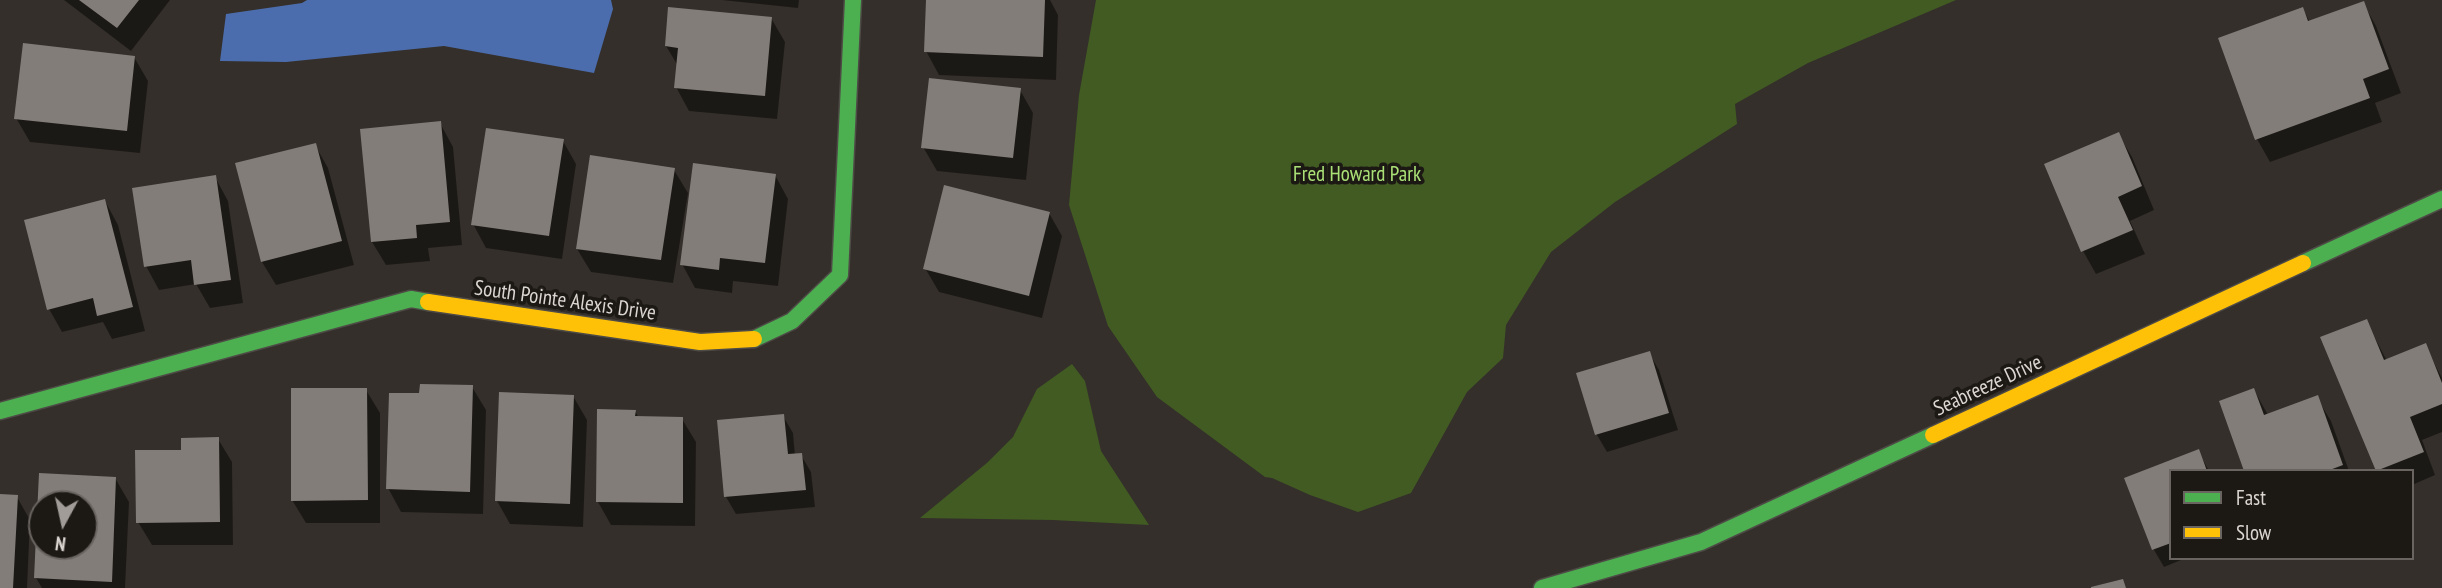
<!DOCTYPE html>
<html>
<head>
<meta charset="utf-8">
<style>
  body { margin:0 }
  #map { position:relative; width:2442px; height:588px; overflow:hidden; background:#342f2a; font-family:"PT Sans Narrow",sans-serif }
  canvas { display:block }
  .legend { position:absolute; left:2169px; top:469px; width:245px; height:91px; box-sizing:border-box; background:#1c1814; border:2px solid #696460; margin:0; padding:9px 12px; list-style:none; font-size:21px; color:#dcd6d1 }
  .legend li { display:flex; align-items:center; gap:14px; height:35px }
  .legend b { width:35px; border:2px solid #696460 }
  .north { position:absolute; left:28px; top:490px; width:70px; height:70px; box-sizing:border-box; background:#1c1814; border:2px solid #696460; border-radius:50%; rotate:188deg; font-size:19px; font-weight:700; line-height:28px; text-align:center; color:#dcd6d1 }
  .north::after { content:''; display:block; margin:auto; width:24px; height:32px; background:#a19c97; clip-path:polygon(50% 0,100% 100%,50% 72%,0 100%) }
</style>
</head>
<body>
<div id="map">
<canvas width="2442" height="588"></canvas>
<ul class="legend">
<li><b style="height:9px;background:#4caf50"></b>Fast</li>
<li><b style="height:9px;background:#ffc107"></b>Slow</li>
</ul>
<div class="north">N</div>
</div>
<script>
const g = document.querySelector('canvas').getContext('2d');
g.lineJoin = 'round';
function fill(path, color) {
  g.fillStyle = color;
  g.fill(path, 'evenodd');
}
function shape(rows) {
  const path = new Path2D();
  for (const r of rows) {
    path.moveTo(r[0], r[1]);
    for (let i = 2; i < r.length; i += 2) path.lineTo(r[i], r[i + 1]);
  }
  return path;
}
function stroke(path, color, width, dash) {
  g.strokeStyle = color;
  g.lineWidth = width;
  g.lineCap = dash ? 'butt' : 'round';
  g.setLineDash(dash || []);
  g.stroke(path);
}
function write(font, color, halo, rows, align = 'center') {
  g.font = font + ' "PT Sans Narrow",sans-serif';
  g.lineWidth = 7;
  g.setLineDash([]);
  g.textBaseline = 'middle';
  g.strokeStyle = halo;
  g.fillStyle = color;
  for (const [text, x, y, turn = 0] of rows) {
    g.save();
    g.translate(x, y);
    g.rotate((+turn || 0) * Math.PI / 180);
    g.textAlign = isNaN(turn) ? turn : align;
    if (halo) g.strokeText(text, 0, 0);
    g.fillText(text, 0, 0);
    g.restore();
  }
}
fill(shape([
  [1096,0,1956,0,1808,63,1735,104,1737,124,1615,202,1551,252,1506,325,1503,358,1467,392,1411,493,1358,512,1310,495,1272,478,1265,477,1157,397,1108,326,1069,205,1079,95],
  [1072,364,1085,381,1101,451,1149,525,1053,520,920,518,988,462,1013,437,1037,389]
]), '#415b23');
fill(shape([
  [307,0,611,0,613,9,594,73,444,46,286,62,220,61,226,14,302,3]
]), '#4c6dad');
fill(shape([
  [64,0,170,0,131,51],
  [722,0,799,0,798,8],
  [928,0,1050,0,1058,15,1056,80,939,75,926,51],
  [2363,3,2376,26,2401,93,2375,103,2382,122,2270,162,2257,139,2303,9,2310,22],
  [771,18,785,42,777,119,689,111,676,87,678,66,666,46],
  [134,57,148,81,140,153,30,142,16,118],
  [1020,90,1033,113,1026,180,937,171,923,147],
  [440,123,453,147,462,245,428,248,430,261,386,265,372,242],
  [2118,134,2132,157,2154,210,2130,221,2145,254,2096,274,2083,251],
  [563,141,576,164,562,259,486,248,473,224],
  [315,145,328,168,354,265,276,285,262,262],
  [674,170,688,193,673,283,591,272,577,249],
  [775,175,788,199,778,286,733,281,732,293,695,288,682,264],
  [215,177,228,201,243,303,210,308,196,284,159,290,146,266],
  [105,201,118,225,145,331,112,339,103,322,62,332,49,309],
  [1049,213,1062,236,1042,318,939,292,925,268],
  [2366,321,2387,361,2425,346,2442,378,2442,432,2422,440,2435,475,2412,485,2412,471,2376,471],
  [1649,353,1659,370,1678,430,1607,452,1597,435,1579,374],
  [472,387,486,410,483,514,401,512,388,488,421,395],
  [366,390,380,413,380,523,306,523,292,500],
  [2254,390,2268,415,2317,398,2331,421,2349,471,2246,471],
  [573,396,587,420,583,527,510,524,497,501],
  [635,411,639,418,682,419,696,442,695,526,611,525,598,502],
  [783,416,793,433,795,456,801,455,811,472,815,507,736,514,726,497,719,421],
  [218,439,232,462,233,545,152,545,138,522,183,451],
  [2198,451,2209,471,2171,471,2171,558,2186,558,2164,567,2154,550,2126,479],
  [41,475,115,478,129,502,125,588,42,588,36,578],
  [42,504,84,504,84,546,42,546],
  [0,496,17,497,30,520,27,588,0,588]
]), '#0007');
fill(shape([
  [79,0,139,0,117,28],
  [926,0,1045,0,1043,57,924,52],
  [2364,1,2389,69,2363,79,2370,98,2255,140,2218,38,2303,7,2308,21],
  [668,7,772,17,765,96,674,88,678,48,665,46],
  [23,43,135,56,127,131,14,119],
  [929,78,1021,88,1013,158,921,148],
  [441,121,450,222,416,225,417,238,371,242,360,129],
  [486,128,564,139,549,236,471,225],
  [2119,132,2142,186,2118,197,2133,230,2081,252,2044,164],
  [316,143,342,241,261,262,235,163],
  [590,155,675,168,661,260,576,249],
  [693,163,776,174,765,263,720,258,719,270,680,265],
  [216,175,231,280,194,285,191,260,144,267,132,188],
  [944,185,1050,212,1029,296,923,269],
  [105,199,133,307,97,316,93,298,47,310,24,220],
  [2367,319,2384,360,2426,343,2442,383,2442,404,2410,417,2424,452,2376,471,2320,337],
  [1650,351,1669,413,1595,435,1576,373],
  [420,384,473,385,470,492,386,489,389,393,419,393],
  [291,388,367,388,368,500,291,501],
  [2254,388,2264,415,2318,395,2343,465,2327,471,2244,471,2219,401],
  [499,392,574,395,570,504,495,501],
  [597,409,636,410,635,416,683,417,683,503,596,502],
  [784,414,788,454,802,453,806,490,724,497,717,420],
  [219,437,220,522,136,523,135,450,181,450,181,438],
  [2199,449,2207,471,2171,471,2171,543,2152,550,2124,478],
  [39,473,116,477,112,582,34,578],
  [42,504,84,504,84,546,42,546],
  [0,494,18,495,13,588,0,588],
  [2123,579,2126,588,2091,588,2091,587]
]), '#827d78');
const fast = shape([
  [2303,263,2442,199],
  [754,339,792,321,840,275,853,0],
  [0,411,411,299,428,302],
  [1542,588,1701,542,1933,435]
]);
const slow = shape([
  [428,302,700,342,754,339],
  [1933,435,2303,263]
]);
stroke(fast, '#4e4a46', 19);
stroke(slow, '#4e4a46', 19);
stroke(fast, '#4caf50', 16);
stroke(slow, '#ffc107', 16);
write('21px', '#aae176', '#1c1814', [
  ["Fred Howard Park",1357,175]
]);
write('21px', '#dcd6d1', '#1c1814', [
  ["South Pointe Alexis Drive",565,301,8],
  ["Seabreeze Drive",1988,386,-25]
]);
</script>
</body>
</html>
